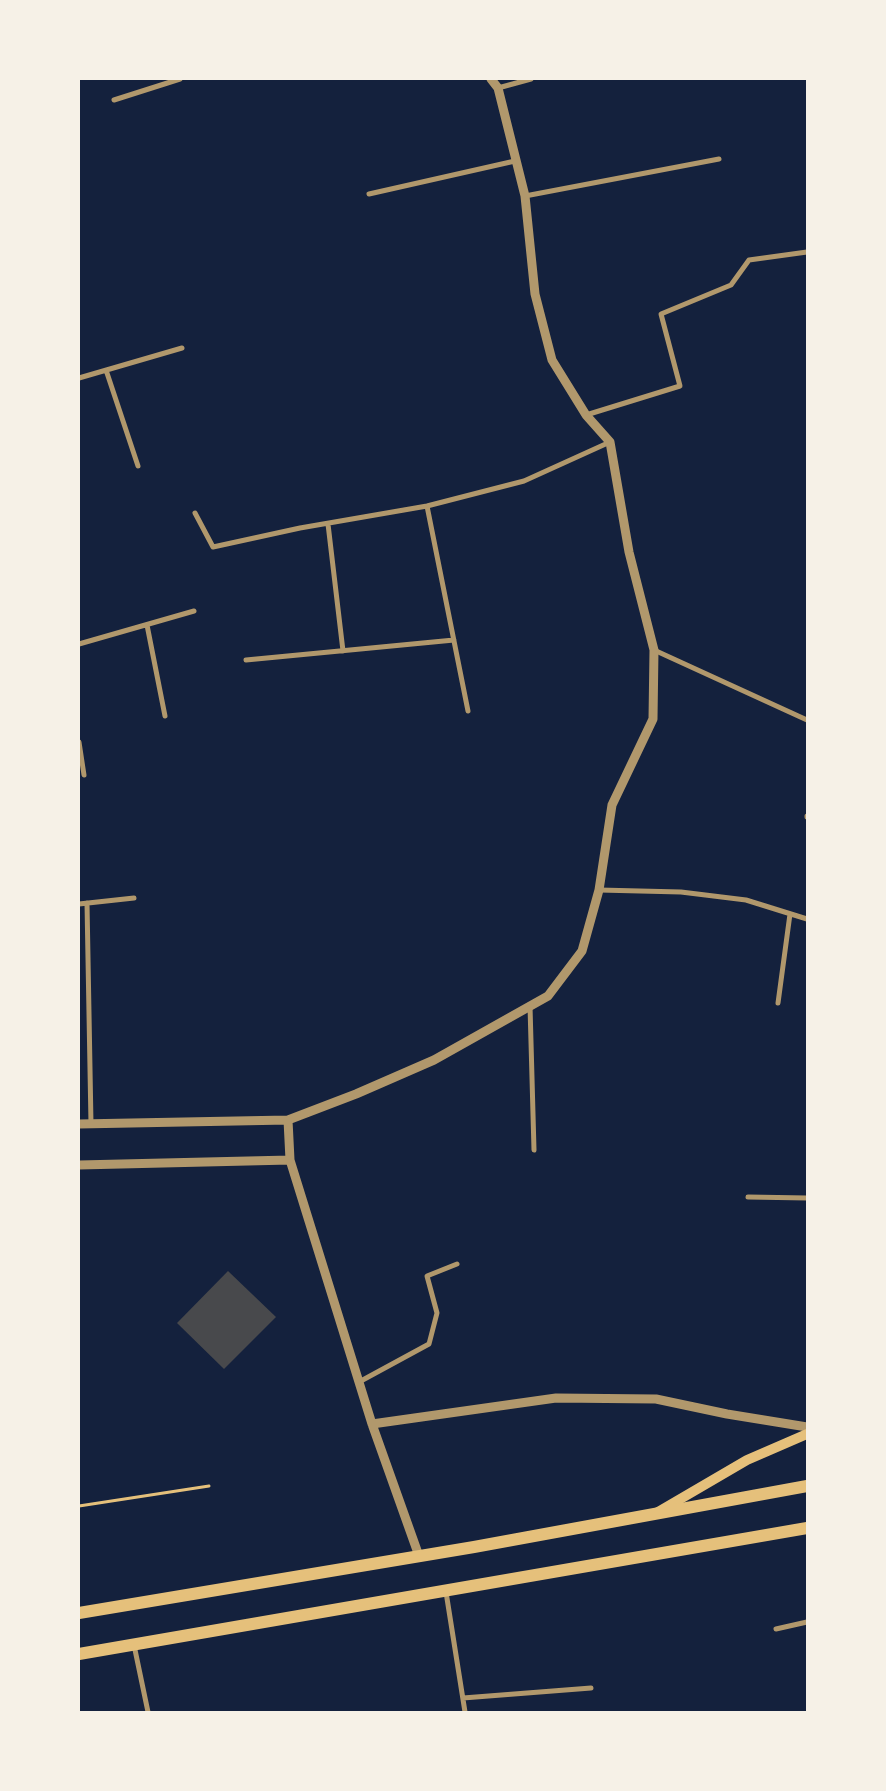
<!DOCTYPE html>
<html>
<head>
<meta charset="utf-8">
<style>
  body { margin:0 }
  #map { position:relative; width:886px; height:1791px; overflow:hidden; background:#14213d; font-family:Arial,sans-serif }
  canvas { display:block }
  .frame { position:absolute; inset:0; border:80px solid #f6f1e7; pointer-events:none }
</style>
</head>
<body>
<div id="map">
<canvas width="886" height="1791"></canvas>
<div class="frame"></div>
</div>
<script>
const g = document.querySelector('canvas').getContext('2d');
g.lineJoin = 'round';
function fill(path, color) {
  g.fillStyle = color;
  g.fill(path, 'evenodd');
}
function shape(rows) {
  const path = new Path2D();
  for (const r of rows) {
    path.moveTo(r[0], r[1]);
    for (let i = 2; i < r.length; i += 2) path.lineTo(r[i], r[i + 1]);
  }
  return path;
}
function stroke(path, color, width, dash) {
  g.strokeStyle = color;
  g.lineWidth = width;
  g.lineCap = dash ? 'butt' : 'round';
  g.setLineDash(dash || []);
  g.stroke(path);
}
fill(shape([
  [228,1271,276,1317,224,1369,177,1323]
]), '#48494c');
stroke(shape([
  [79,1506,209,1486]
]), '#e5c07b', 3);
stroke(shape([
  [498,88,531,79],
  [114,100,180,79],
  [369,194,515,161],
  [525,196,719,159],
  [106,370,138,466],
  [79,378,182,348],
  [586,415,680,386,661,314,731,285,749,260,807,252],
  [427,506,468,711],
  [195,513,213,547,300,528,427,506,524,481,610,442],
  [328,524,343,651],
  [147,625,165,716],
  [79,644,194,611],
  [654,650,807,720],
  [246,660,454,640],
  [79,742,84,775],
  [807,816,807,817],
  [599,890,681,892,746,900,807,919],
  [87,903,91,1124],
  [79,904,134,898],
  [778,1003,790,914],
  [530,1006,534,1150],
  [748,1197,807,1198],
  [359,1382,429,1344,437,1313,427,1276,457,1264],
  [446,1592,465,1712],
  [776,1629,807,1622],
  [134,1645,148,1712],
  [463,1698,591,1688]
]), '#b1986c', 5);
stroke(shape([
  [288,1120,290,1160,372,1424,419,1556],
  [79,1124,288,1120,356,1094,434,1060,548,996,582,951,599,890,612,805,653,719,654,650,629,552,610,442,586,415,552,360,535,294,525,196,498,88,491,79],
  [79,1165,290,1160],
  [372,1424,556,1398,656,1399,727,1414,807,1427]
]), '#b1986c', 9);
stroke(shape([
  [658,1512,747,1460,807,1434]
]), '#e5c07b', 10);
stroke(shape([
  [79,1613,474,1547,807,1486],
  [79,1654,807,1528]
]), '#e5c07b', 12);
</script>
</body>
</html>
